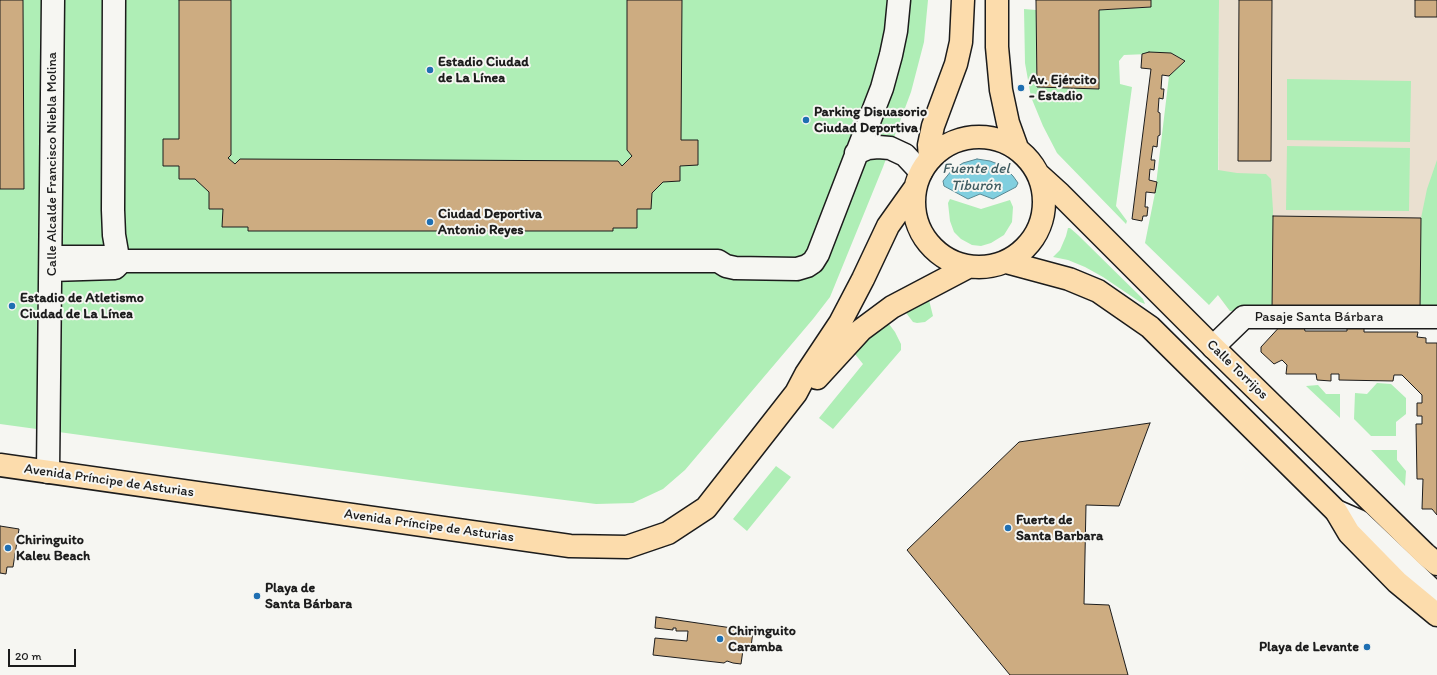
<!DOCTYPE html>
<html>
<head>
<meta charset="utf-8">
<style>
  body { margin:0 }
  #map { position:relative; width:1437px; height:675px; overflow:hidden; background:#f6f6f2; font-family:Itim,sans-serif }
  canvas { display:block }
  .scale { position:absolute; left:8px; top:649px; width:68px; height:18px; box-sizing:border-box; border:2px solid #1c1c1c; border-top:0; padding-left:5px; font-size:12px; line-height:14px; white-space:nowrap; color:#1c1c1c; -webkit-text-stroke:3px #f6f6f2; paint-order:stroke }
</style>
</head>
<body>
<div id="map">
<canvas width="1437" height="675"></canvas>
<div class="scale">20 m</div>
</div>
<script>
const g = document.querySelector('canvas').getContext('2d');
g.lineJoin = 'round';
function fill(path, color) {
  g.fillStyle = color;
  g.fill(path, 'evenodd');
}
function shape(rows) {
  const path = new Path2D();
  for (const r of rows) {
    if (r.length === 3) {
      path.moveTo(r[0] + r[2], r[1]);
      path.arc(r[0], r[1], r[2], 0, 2 * Math.PI);
      continue;
    }
    path.moveTo(r[0], r[1]);
    for (let i = 2; i < r.length; i += 2) path.lineTo(r[i], r[i + 1]);
  }
  return path;
}
function stroke(path, color, width, dash) {
  g.strokeStyle = color;
  g.lineWidth = width;
  g.lineCap = dash ? 'butt' : 'round';
  g.setLineDash(dash || []);
  g.stroke(path);
}
function write(font, color, halo, rows, align = 'center') {
  g.font = font + ' Itim,sans-serif';
  g.lineWidth = 4;
  g.setLineDash([]);
  g.textBaseline = 'middle';
  g.strokeStyle = halo;
  g.fillStyle = color;
  for (const [text, x, y, turn = 0] of rows) {
    g.save();
    g.translate(x, y);
    g.rotate((+turn || 0) * Math.PI / 180);
    g.textAlign = isNaN(turn) ? turn : align;
    if (halo) g.strokeText(text, 0, 0);
    g.fillText(text, 0, 0);
    g.restore();
  }
}
fill(shape([
  [1219,0,1437,0,1437,311,1230,311,1218,295]
]), '#eae0d0');
fill(shape([
  [0,0,928,0,924,42,911,92,883,167,830,297,813,319,685,470,663,489,633,503,596,504,454,486,0,424],
  [1151,0,1219,0,1218,170,1237,173,1266,174,1271,179,1273,210,1272,311,1230,311,1218,295,1209,305,1145,243,1155,193,1169,76,1185,61,1171,53,1124,55,1119,61,1120,84,1132,87,1116,206,1127,221,1126,224,1057,153,1043,126,1031,97,1025,63,1024,9,1036,10,1037,87,1099,89,1099,10,1151,7],
  [1287,79,1411,81,1410,142,1287,140],
  [1287,146,1410,148,1409,211,1286,210],
  [1437,160,1437,311,1420,311,1421,218,1427,189],
  [950,199,981,209,1010,200,1013,207,1012,222,1004,235,991,243,981,246,972,245,961,239,954,232,950,221,948,203],
  [1068,228,1070,228,1078,235,1143,299,1145,304,1140,302,1103,277,1085,267,1068,260,1053,257,1060,250,1066,236],
  [929,300,933,316,925,322,917,323,913,322,904,310],
  [886,320,895,332,901,344,901,350,833,429,819,418,863,364,854,353],
  [1377,383,1391,384,1406,398,1406,414,1396,422,1396,436,1371,436,1354,419,1355,393,1367,394],
  [1318,385,1326,394,1340,394,1340,418,1306,386],
  [1371,450,1397,450,1397,460,1406,471,1405,486],
  [776,466,791,477,747,531,733,519]
]), '#afeeb6');
const water = shape([
  [977,159,990,161,1003,166,1013,176,1018,183,1016,187,993,199,980,194,968,199,944,186,943,181,952,170,963,163,977,159]
]);
fill(water, '#81cfdf');
stroke(water, '#598791', 1);
const building = shape([
  [0,0,23,0,24,189,0,189,0,0],
  [179,0,231,0,231,155,228,158,235,164,240,159,618,161,622,166,632,156,627,150,627,0,682,0,681,140,698,140,698,165,680,166,680,181,663,182,652,193,651,209,637,209,637,228,613,228,613,231,248,231,248,227,222,227,223,209,209,209,209,192,195,179,179,179,179,166,163,166,163,139,179,139,179,0],
  [1036,0,1151,0,1151,7,1099,10,1099,89,1037,87,1036,0],
  [1239,0,1272,0,1271,161,1238,161,1239,0],
  [1415,0,1437,0,1437,17,1415,17,1415,0],
  [1149,52,1171,53,1185,61,1169,76,1162,75,1161,89,1164,89,1163,99,1159,98,1158,112,1160,113,1160,135,1158,136,1157,147,1153,146,1151,160,1155,160,1154,170,1150,169,1149,180,1157,182,1155,193,1146,192,1145,207,1148,207,1147,216,1143,216,1142,221,1132,219,1151,69,1141,68,1142,54,1149,52],
  [1273,216,1421,218,1420,311,1272,311,1273,216],
  [1284,322,1303,323,1305,331,1347,331,1347,324,1364,324,1364,332,1418,332,1417,337,1426,338,1426,343,1437,343,1437,515,1432,509,1422,509,1423,479,1417,479,1416,424,1422,424,1422,416,1417,416,1417,403,1422,403,1422,395,1402,375,1394,375,1393,381,1339,380,1339,374,1331,374,1331,381,1317,380,1316,374,1286,374,1287,365,1282,360,1274,364,1261,352,1261,347,1284,322],
  [1150,423,1119,506,1086,505,1084,604,1109,605,1128,675,1010,675,907,550,1019,442,1150,423],
  [0,526,19,529,13,567,7,567,6,574,0,573,0,526],
  [656,617,753,631,751,647,746,647,746,650,743,650,741,664,733,663,727,661,724,663,653,655,655,638,687,641,688,631,676,631,676,628,673,628,673,630,655,628,656,617]
]);
fill(building, '#cdac81');
stroke(building, '#1c1c1c', 1);
const minor = shape([
  [114,0,113,210,114,235,118,258],
  [856,153,868,148,878,147,890,148,905,155,921,172],
  [122,261,718,261,726,266,735,268,797,269,807,266,813,262,818,254,882,88,891,55,896,31,899,0],
  [51,270,115,268,122,261,118,258,113,257,51,257],
  [1213,347,1244,317,1437,317],
  [48,472,53,0],
  [1336,511,1359,521,1437,595]
]);
const major = shape([
  [997,0,997,47,1001,90,1008,123,1017,148],
  [979,202,65],
  [930,158,929,145,933,126,956,64,961,42,963,0],
  [1039,175,1060,194,1213,347,1425,554,1437,564],
  [1006,262,1069,279,1098,291,1150,327,1336,511,1349,533,1397,582,1437,615],
  [817,378,861,330,892,307,968,267],
  [0,465,570,546,627,547,668,533,706,508,796,393,806,374,840,323,863,279,888,226,915,188]
]);
stroke(minor, '#1c1c1c', 25);
stroke(major, '#1c1c1c', 25);
stroke(minor, '#f6f6f2', 22);
stroke(major, '#fcdcac', 22);
for (const [x, y, r, color] of [
  [430,70,4,"#1f6fb2"],
  [1021,88,4,"#1f6fb2"],
  [806,120,4,"#1f6fb2"],
  [430,222,4,"#1f6fb2"],
  [12,306,4,"#1f6fb2"],
  [1008,528,4,"#1f6fb2"],
  [8,548,4,"#1f6fb2"],
  [257,596,4,"#1f6fb2"],
  [720,639,4,"#1f6fb2"],
  [1367,647,4,"#1f6fb2"]
]) {
  const dot = new Path2D();
  dot.arc(x, y, r, 0, 2 * Math.PI);
  g.fillStyle = color;
  g.fill(dot);
  stroke(dot, '#f6f6f2', 1.5);
}
write('bold 14px', '#1c1c1c', '#f6f6f2', [
  ["Estadio Ciudad",438,62],
  ["de La Línea",438,78],
  ["Av. Ejército",1029,80],
  ["- Estadio",1029,96],
  ["Parking Disuasorio",814,112],
  ["Ciudad Deportiva",814,128],
  ["Ciudad Deportiva",438,214],
  ["Antonio Reyes",438,230],
  ["Estadio de Atletismo",20,298],
  ["Ciudad de La Línea",20,314],
  ["Fuerte de",1016,520],
  ["Santa Barbara",1016,536],
  ["Chiringuito",16,540],
  ["Kaleu Beach",16,556],
  ["Playa de",265,588],
  ["Santa Bárbara",265,604],
  ["Chiringuito",728,631],
  ["Caramba",728,647],
  ["Playa de Levante",1359,647,"right"]
], 'left');
write('14px', '#1c1c1c', '#f6f6f2', [
  ["Calle Alcalde Francisco Niebla Molina",52,164,-90],
  ["Pasaje Santa Bárbara",1319,317],
  ["Calle Torrijos",1237,370,44],
  ["Avenida Príncipe de Asturias",109,481,8],
  ["Avenida Príncipe de Asturias",429,526,8]
]);
write('italic 15px', '#3f5b60', '#f6f6f2', [
  ["Fuente del",976,169],
  ["Tiburón",976,186]
]);
</script>
</body>
</html>
